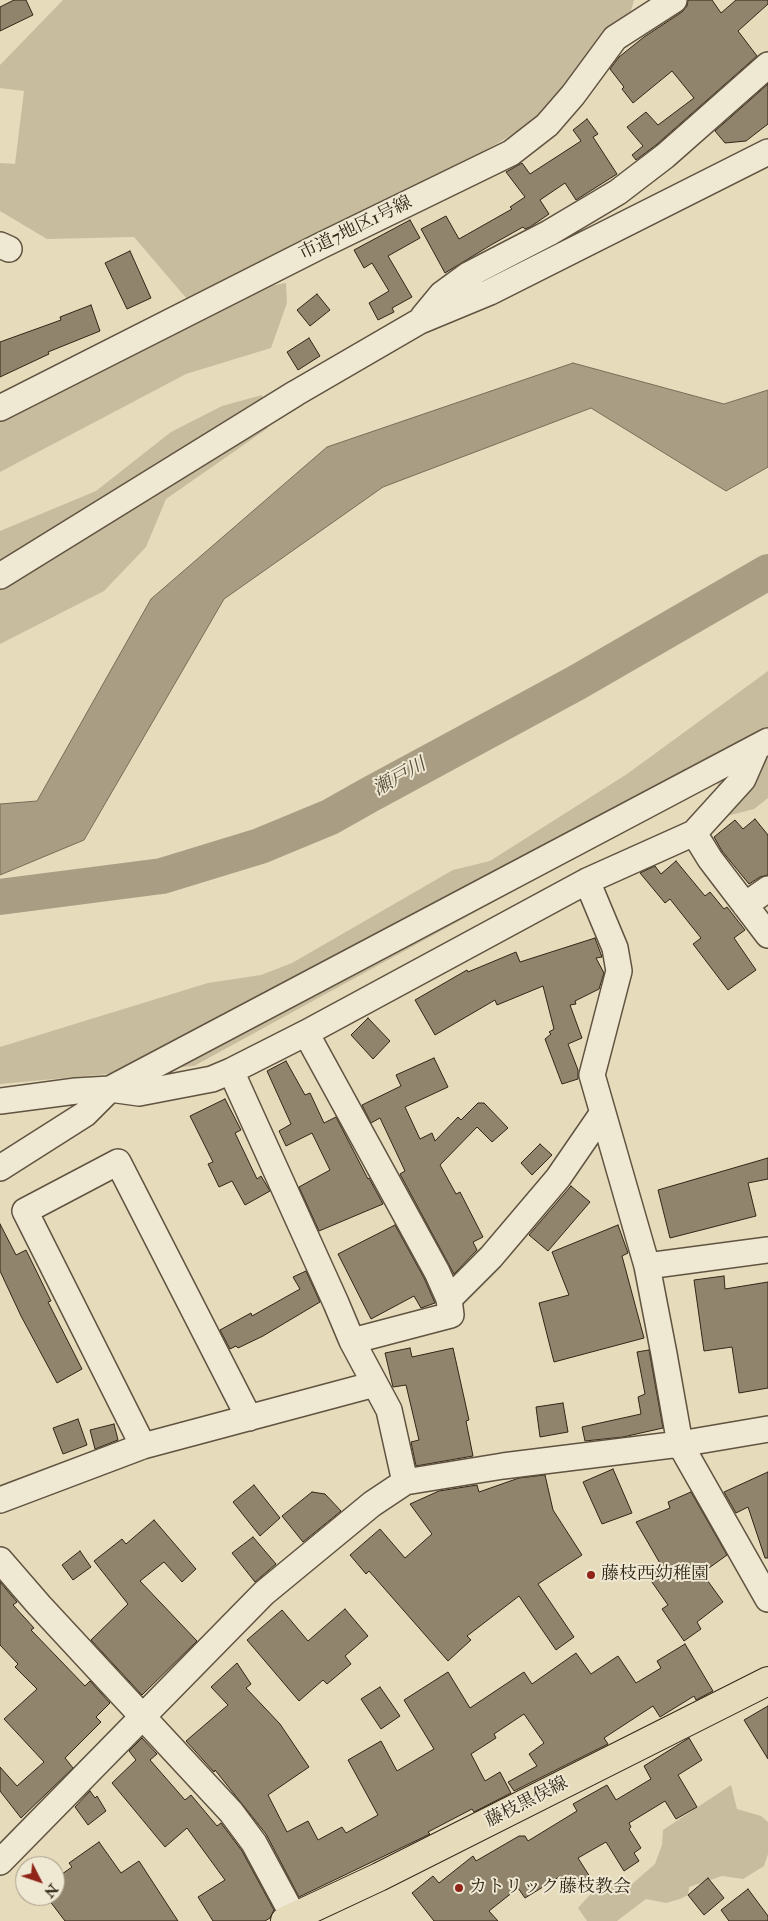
<!DOCTYPE html>
<html>
<head>
<meta charset="utf-8">
<style>
  body { margin:0 }
  #map { position:relative; width:768px; height:1921px; overflow:hidden; background:#e6dbbb; font-family:"IM FELL Double Pica",serif }
  canvas { display:block }
  .north { position:absolute; left:15px; top:1856px; width:50px; height:50px; box-sizing:border-box; background:#efe8d3; border:1px solid #a49a88; border-radius:50%; rotate:131deg; font-size:14px; font-weight:700; line-height:20px; text-align:center; color:#332617 }
  .north::after { content:''; display:block; margin:auto; width:18px; height:22px; background:#8f2418; clip-path:polygon(50% 0,100% 100%,50% 72%,0 100%) }
</style>
</head>
<body>
<div id="map">
<canvas width="768" height="1921"></canvas>
<div class="north">N</div>
</div>
<script>
const g = document.querySelector('canvas').getContext('2d');
g.lineJoin = 'round';
function fill(path, color) {
  g.fillStyle = color;
  g.fill(path, 'evenodd');
}
function shape(rows) {
  const path = new Path2D();
  for (const r of rows) {
    path.moveTo(r[0], r[1]);
    for (let i = 2; i < r.length; i += 2) path.lineTo(r[i], r[i + 1]);
  }
  return path;
}
function stroke(path, color, width, dash) {
  g.strokeStyle = color;
  g.lineWidth = width;
  g.lineCap = dash ? 'butt' : 'round';
  g.setLineDash(dash || []);
  g.stroke(path);
}
function write(font, color, halo, rows, align = 'center') {
  g.font = font + ' "IM FELL Double Pica","Noto Serif JP",serif';
  g.lineWidth = 4;
  g.setLineDash([]);
  g.textBaseline = 'middle';
  g.strokeStyle = halo;
  g.fillStyle = color;
  for (const [text, x, y, turn = 0] of rows) {
    g.save();
    g.translate(x, y);
    g.rotate((+turn || 0) * Math.PI / 180);
    g.textAlign = isNaN(turn) ? turn : align;
    if (halo) g.strokeText(text, 0, 0);
    g.fillText(text, 0, 0);
    g.restore();
  }
}
fill(shape([
  [63,0,634,0,629,18,547,114,464,163,208,291,187,299,134,237,47,239,0,211,0,163,15,164,24,91,0,88,0,65],
  [286,283,287,303,271,348,186,374,0,472,0,401,182,303],
  [262,395,268,428,166,499,146,547,104,591,0,644,0,531,96,491,171,432,222,406],
  [768,671,768,798,754,809,723,817,717,780,194,1066,0,1084,0,1047,208,983,261,975,292,963,453,870,490,861,627,774],
  [731,1785,737,1809,761,1816,768,1822,768,1854,764,1866,743,1879,722,1876,689,1887,688,1895,680,1899,666,1903,646,1899,617,1921,587,1921,578,1908,597,1887,615,1887,632,1884,655,1864,662,1845,663,1830]
]), '#c8bc9f');
const water = shape([
  [573,363,724,404,768,390,768,467,726,491,591,408,383,487,224,599,84,840,0,875,0,804,37,801,151,599,327,447,573,363]
]);
fill(water, '#a99d83');
stroke(water, '#7a6d58', 1);
stroke(shape([
  [0,897,162,876,260,846,330,817,369,795,576,683,768,572]
]), '#a99d83', 36);
const building = shape([
  [14,0,26,0,33,15,0,31,0,7,14,0],
  [688,0,712,0,721,13,736,0,768,0,768,4,738,31,757,56,656,145,636,160,632,155,643,146,627,127,646,112,658,125,694,98,672,71,633,103,622,89,624,87,610,69,619,57,644,37,682,12,687,6,688,0],
  [768,84,768,124,746,141,725,143,715,131,768,84],
  [587,119,598,134,593,137,617,174,576,200,565,183,540,200,549,214,530,227,525,229,523,227,491,245,445,273,421,229,446,216,459,239,512,209,510,207,525,197,506,172,522,163,530,174,581,141,573,130,587,119],
  [410,220,420,238,388,256,412,297,392,308,394,312,378,320,369,303,389,291,372,263,364,268,354,250,410,220],
  [130,251,151,298,127,309,105,263,130,251],
  [317,294,330,310,310,326,297,310,317,294],
  [91,305,100,331,48,352,49,354,0,377,0,342,61,320,60,317,91,305],
  [309,338,320,356,298,370,287,352,309,338],
  [755,819,768,835,768,875,760,877,749,884,722,851,714,837,735,820,743,829,755,819],
  [676,861,705,896,710,892,724,909,727,907,745,930,734,938,756,970,728,990,693,944,701,938,670,899,665,903,640,873,655,866,661,874,676,861],
  [595,938,602,957,596,958,604,973,599,989,575,1001,576,1004,570,1005,582,1038,568,1044,578,1070,578,1079,562,1084,545,1039,551,1034,549,1032,554,1029,543,986,497,1005,495,1000,435,1035,415,1000,467,970,468,972,516,952,520,962,595,938],
  [368,1018,390,1041,373,1059,351,1035,368,1018],
  [434,1058,448,1087,405,1107,420,1139,432,1133,435,1141,458,1117,461,1120,478,1103,484,1103,508,1128,492,1142,477,1127,440,1165,456,1194,460,1192,483,1237,473,1242,477,1250,454,1274,400,1174,405,1171,380,1118,371,1123,362,1105,401,1086,396,1075,434,1058],
  [286,1061,305,1095,310,1093,324,1123,336,1117,368,1179,369,1178,383,1204,319,1231,299,1187,330,1170,312,1133,286,1146,279,1131,291,1124,267,1071,286,1061],
  [225,1099,241,1130,235,1133,257,1179,261,1176,270,1191,245,1205,232,1181,219,1187,208,1164,213,1162,190,1116,225,1099],
  [540,1144,552,1155,532,1175,521,1163,540,1144],
  [768,1158,768,1179,748,1183,756,1216,670,1238,658,1190,768,1158],
  [571,1186,590,1202,548,1251,529,1235,571,1186],
  [0,1224,16,1255,26,1250,51,1301,48,1302,82,1369,57,1383,21,1316,0,1271,0,1224],
  [395,1225,424,1278,435,1303,421,1308,414,1296,371,1319,338,1254,395,1225],
  [618,1225,628,1253,622,1256,644,1338,554,1362,539,1303,569,1295,552,1252,618,1225],
  [306,1271,320,1302,263,1336,238,1348,236,1346,230,1349,220,1330,251,1313,252,1316,300,1289,293,1277,306,1271],
  [724,1276,725,1289,768,1282,768,1388,739,1393,732,1347,704,1351,694,1280,724,1276],
  [410,1348,412,1357,453,1348,469,1420,466,1421,473,1456,416,1466,411,1442,419,1440,406,1385,393,1387,385,1353,410,1348],
  [649,1350,663,1428,623,1437,585,1441,582,1427,641,1414,638,1397,645,1394,637,1352,649,1350],
  [563,1403,568,1432,540,1437,536,1407,563,1403],
  [78,1419,87,1445,63,1454,53,1428,78,1419],
  [114,1424,118,1440,95,1449,90,1430,114,1424],
  [613,1469,632,1513,602,1524,583,1482,613,1469],
  [768,1472,768,1558,765,1558,748,1507,736,1513,724,1492,768,1472],
  [545,1475,553,1510,582,1555,538,1584,574,1637,556,1650,519,1596,467,1636,471,1640,448,1661,369,1571,366,1574,350,1555,380,1529,405,1558,432,1534,410,1504,439,1491,477,1485,479,1492,519,1478,545,1475],
  [254,1485,280,1518,260,1536,233,1502,254,1485],
  [312,1492,325,1494,341,1511,303,1542,282,1516,312,1492],
  [691,1492,727,1555,702,1573,723,1602,697,1622,701,1629,684,1641,662,1609,668,1605,647,1575,661,1565,636,1522,670,1508,668,1502,691,1492],
  [154,1520,196,1569,182,1582,164,1562,140,1581,197,1641,142,1695,91,1640,128,1604,94,1561,122,1539,126,1544,154,1520],
  [253,1537,276,1564,255,1582,232,1553,253,1537],
  [80,1551,91,1567,73,1580,62,1565,80,1551],
  [0,1582,17,1602,13,1605,34,1628,31,1630,85,1686,90,1681,110,1703,96,1717,101,1722,65,1758,73,1768,21,1818,0,1791,0,1767,17,1786,44,1762,4,1719,37,1689,15,1667,18,1664,0,1645,0,1582],
  [345,1609,368,1636,345,1656,351,1664,327,1684,323,1680,299,1701,247,1640,282,1610,308,1641,345,1609],
  [685,1644,713,1691,696,1700,694,1696,660,1717,653,1706,604,1738,608,1744,514,1791,508,1782,537,1766,529,1754,544,1743,524,1714,494,1734,496,1738,471,1754,485,1781,500,1772,511,1793,474,1812,472,1809,428,1832,430,1834,299,1897,266,1834,215,1770,214,1772,186,1741,228,1705,211,1687,237,1663,251,1684,246,1688,280,1724,309,1767,268,1795,287,1832,308,1821,318,1840,342,1827,346,1833,378,1815,348,1760,381,1741,397,1771,434,1749,404,1700,448,1672,470,1708,524,1672,532,1684,576,1653,591,1674,618,1656,636,1683,661,1668,657,1661,685,1644],
  [380,1687,400,1716,381,1729,361,1699,380,1687],
  [768,1706,768,1759,744,1720,768,1706],
  [142,1738,157,1754,150,1760,185,1800,191,1795,217,1826,221,1823,242,1851,274,1910,270,1918,265,1921,213,1921,198,1897,225,1880,187,1828,165,1847,112,1783,136,1760,129,1751,142,1738],
  [689,1738,702,1760,678,1775,697,1807,676,1819,665,1801,629,1823,631,1827,629,1829,641,1848,634,1853,639,1861,624,1871,606,1842,578,1858,590,1877,567,1891,559,1877,525,1898,518,1888,489,1911,498,1921,434,1921,412,1893,433,1876,439,1883,473,1856,476,1861,519,1836,525,1836,528,1841,577,1811,573,1804,607,1785,616,1800,651,1779,644,1766,689,1738],
  [90,1791,95,1798,97,1796,106,1811,88,1825,75,1807,90,1791],
  [99,1842,121,1873,139,1861,178,1921,65,1921,46,1896,55,1896,55,1879,72,1867,69,1863,99,1842],
  [708,1878,724,1898,704,1915,688,1895,708,1878],
  [748,1889,768,1916,768,1921,729,1921,721,1910,748,1889]
]);
fill(building, '#90846c');
stroke(building, '#332617', 1);
const minor = shape([
  [0,245,9,249],
  [423,317,442,294,468,275,549,233,618,192,665,156,768,65],
  [0,408,320,246,511,153,547,125,573,95,615,38,674,0],
  [0,576,296,393,420,321,490,292,768,152],
  [757,747,743,779,694,833,710,859,768,935],
  [587,881,615,948,619,971,592,1075,647,1266,664,1354,680,1444,768,1599],
  [745,905,768,889],
  [306,1033,437,1272,449,1299,451,1315,352,1341],
  [231,1071,336,1303,352,1341,389,1410,405,1482],
  [0,1101,76,1091,110,1089,139,1093,212,1079,231,1071,306,1033,587,881,694,833],
  [0,1168,85,1114,110,1089,768,741],
  [647,1266,768,1250],
  [449,1299,491,1257,558,1178,602,1114],
  [143,1446,25,1211,118,1162,249,1418],
  [0,1500,143,1446,375,1384],
  [0,1560,39,1605,231,1812,254,1843,296,1921],
  [0,1862,264,1593,372,1504,405,1482,503,1466,680,1444,768,1429]
]);
const major = shape([
  [285,1921,379,1877,768,1681]
]);
stroke(minor, '#605340', 28);
stroke(major, '#332617', 30);
stroke(minor, '#efe8d3', 25);
stroke(major, '#e6dbbb', 28);
for (const [x, y, r, color] of [
  [591,1575,5,"#8f2418"],
  [459,1888,5,"#8f2418"]
]) {
  const dot = new Path2D();
  dot.arc(x, y, r, 0, 2 * Math.PI);
  g.fillStyle = color;
  g.fill(dot);
  stroke(dot, '#efe8d3', 2);
}
write('18px', '#332617', '#efe8d3', [
  ["市道7地区1号線",356,229,-26],
  ["藤枝黒俣線",527,1803,-27]
]);
write('18px', '#332617', '#efe8d3', [
  ["藤枝西幼稚園",601,1575],
  ["カトリック藤枝教会",469,1888]
], 'left');
write('italic 19px', '#564a37', '#efe8d3', [
  ["瀬戸川",400,778,-29]
]);
</script>
</body>
</html>
